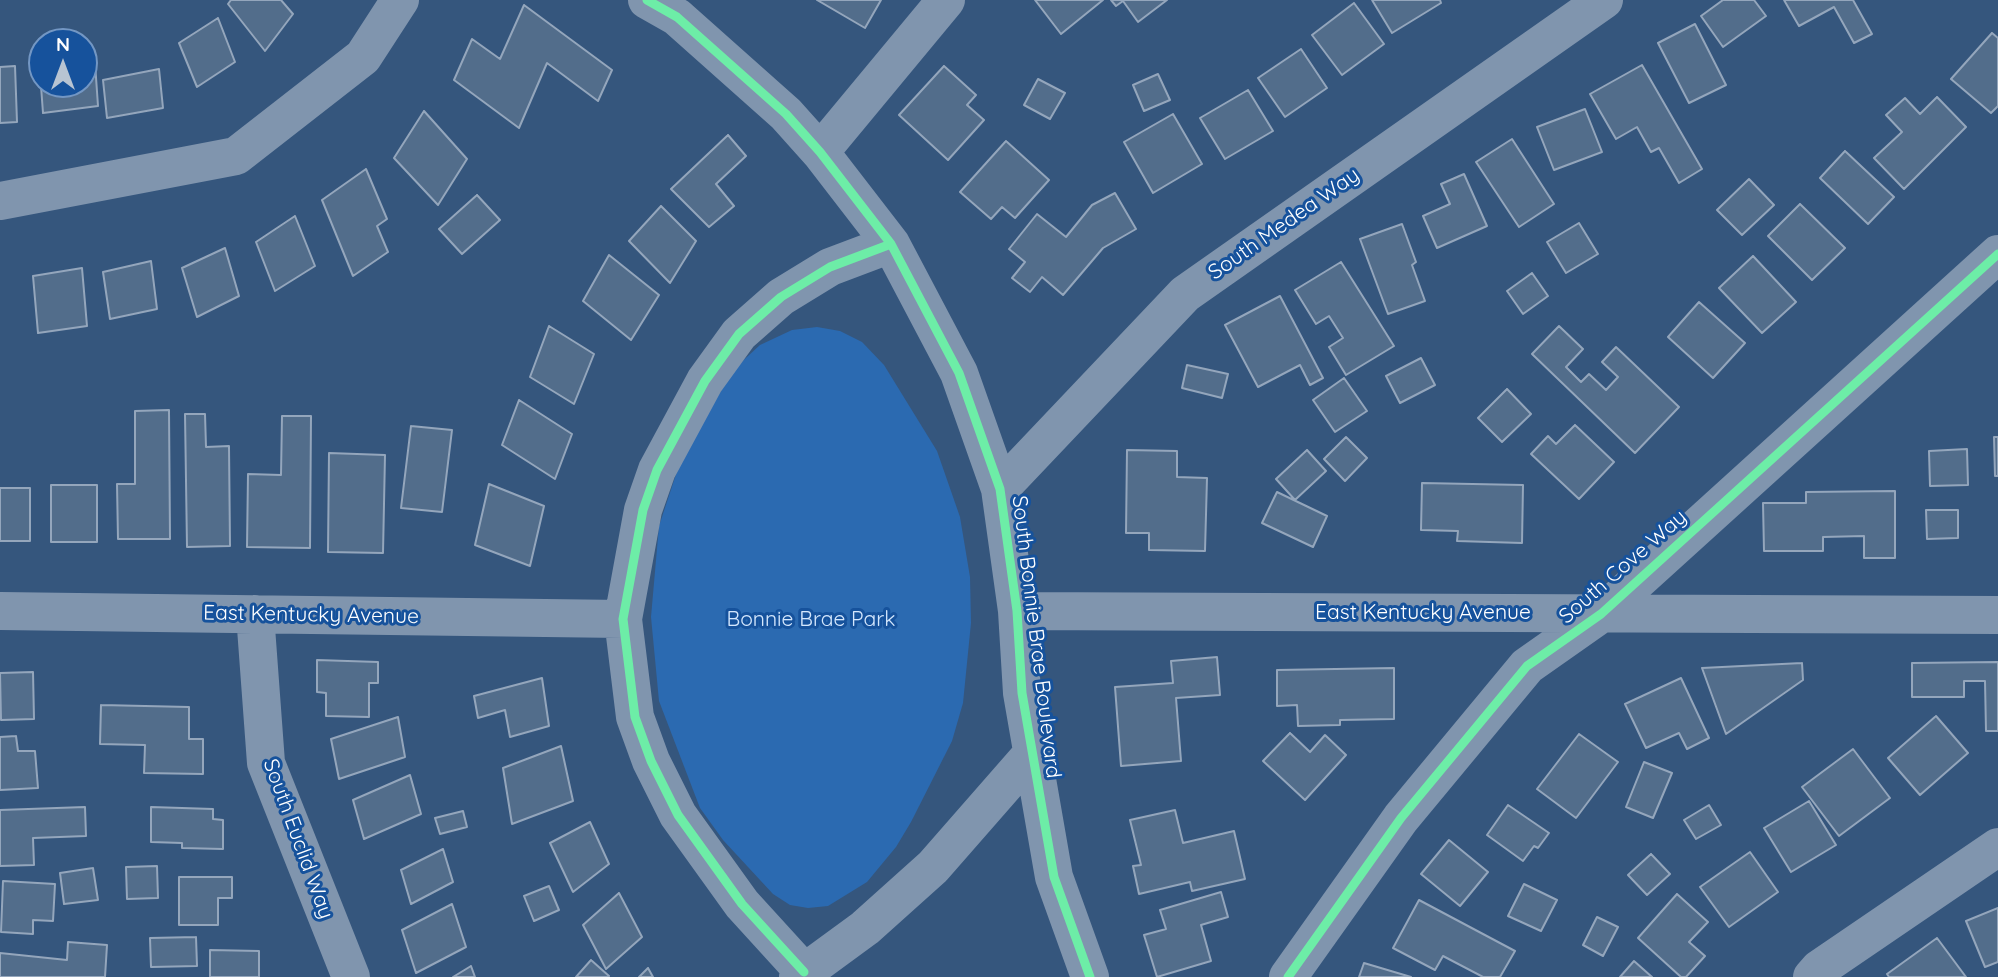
<!DOCTYPE html>
<html>
<head>
<meta charset="utf-8">
<style>
  body { margin:0 }
  #map { position:relative; width:1998px; height:977px; overflow:hidden; background:#35567d; font-family:Quicksand,sans-serif }
  canvas { display:block }
  .north { position:absolute; left:28px; top:28px; width:70px; height:70px; box-sizing:border-box; background:#16529c; border:2px solid #7397c4; border-radius:50%; rotate:0deg; font-size:19px; font-weight:700; line-height:28px; text-align:center; color:#fff }
  .north::after { content:''; display:block; margin:auto; width:24px; height:32px; background:#b8c4d2; clip-path:polygon(50% 0,100% 100%,50% 72%,0 100%) }
</style>
</head>
<body>
<div id="map">
<canvas width="1998" height="977"></canvas>
<div class="north">N</div>
</div>
<script>
const g = document.querySelector('canvas').getContext('2d');
g.lineJoin = 'round';
function fill(path, color) {
  g.fillStyle = color;
  g.fill(path, 'evenodd');
}
function shape(rows) {
  const path = new Path2D();
  for (const r of rows) {
    path.moveTo(r[0], r[1]);
    for (let i = 2; i < r.length; i += 2) path.lineTo(r[i], r[i + 1]);
  }
  return path;
}
function stroke(path, color, width, dash) {
  g.strokeStyle = color;
  g.lineWidth = width;
  g.lineCap = dash ? 'butt' : 'round';
  g.setLineDash(dash || []);
  g.stroke(path);
}
function write(font, color, halo, rows, align = 'center') {
  g.font = font + ' Quicksand,sans-serif';
  g.lineWidth = 6;
  g.setLineDash([]);
  g.textBaseline = 'middle';
  g.strokeStyle = halo;
  g.fillStyle = color;
  for (const [text, x, y, turn = 0] of rows) {
    g.save();
    g.translate(x, y);
    g.rotate((+turn || 0) * Math.PI / 180);
    g.textAlign = isNaN(turn) ? turn : align;
    if (halo) g.strokeText(text, 0, 0);
    g.fillText(text, 0, 0);
    g.restore();
  }
}
fill(shape([
  [817,327,840,331,862,342,884,365,937,451,960,517,970,577,971,623,963,703,952,741,911,822,896,847,867,882,828,906,808,908,790,905,773,894,723,840,700,808,659,701,651,617,659,526,683,453,735,368,760,345,792,330]
]), '#2b6ab1');
const building = shape([
  [231,0,281,0,293,14,265,51,228,4,231,0],
  [817,0,881,0,865,28,817,0],
  [1035,0,1103,0,1061,34,1035,0],
  [1111,0,1167,0,1138,22,1123,1,1116,6,1111,0],
  [1372,0,1440,0,1441,3,1392,33,1372,0],
  [1723,0,1754,0,1766,16,1723,47,1701,16,1723,0],
  [1784,0,1853,0,1872,34,1854,43,1834,7,1799,26,1784,0],
  [1354,3,1384,44,1342,75,1312,35,1354,3],
  [524,5,612,70,598,101,547,63,519,128,454,80,472,39,500,59,524,5],
  [218,18,235,62,197,87,179,43,218,18],
  [1695,24,1726,85,1689,103,1658,43,1695,24],
  [1992,33,1998,38,1998,106,1991,113,1951,79,1992,33],
  [1301,49,1327,88,1285,117,1258,78,1301,49],
  [95,63,98,106,43,113,41,86,84,84,84,64,95,63],
  [1642,65,1702,169,1679,183,1659,148,1651,152,1637,127,1616,139,1590,94,1642,65],
  [15,66,17,122,0,123,0,67,15,66],
  [944,66,976,95,967,105,984,120,948,160,899,115,944,66],
  [159,69,163,108,107,118,103,80,159,69],
  [1158,74,1170,100,1144,111,1133,85,1158,74],
  [1038,79,1065,93,1050,119,1024,105,1038,79],
  [1248,90,1273,131,1225,159,1200,118,1248,90],
  [1937,97,1966,127,1904,189,1874,158,1902,132,1886,115,1905,98,1920,114,1937,97],
  [1585,109,1602,152,1554,170,1537,127,1585,109],
  [424,111,467,159,438,205,394,158,424,111],
  [1173,114,1202,164,1153,193,1124,142,1173,114],
  [728,135,746,156,716,184,734,206,709,227,671,189,728,135],
  [1512,139,1554,204,1519,227,1476,162,1512,139],
  [1006,141,1049,180,1015,218,1002,207,991,219,960,192,1006,141],
  [1845,151,1894,197,1868,224,1820,178,1845,151],
  [366,169,387,219,377,226,388,252,353,276,322,200,366,169],
  [1464,174,1487,226,1437,248,1423,216,1450,204,1441,184,1464,174],
  [1749,179,1774,205,1742,235,1717,210,1749,179],
  [1115,193,1136,229,1103,248,1063,295,1042,277,1030,292,1012,278,1025,262,1009,249,1037,214,1066,237,1092,205,1115,193],
  [477,195,500,220,462,254,439,229,477,195],
  [1800,204,1845,248,1812,280,1768,236,1800,204],
  [661,206,696,241,670,283,629,241,661,206],
  [295,216,315,266,275,291,256,242,295,216],
  [1579,223,1598,254,1566,273,1547,242,1579,223],
  [1402,224,1416,262,1412,265,1425,301,1388,314,1360,239,1402,224],
  [225,248,239,296,197,317,182,268,225,248],
  [609,255,659,295,631,340,583,301,609,255],
  [1753,256,1796,302,1762,333,1719,288,1753,256],
  [151,261,157,309,110,319,103,272,151,261],
  [1341,262,1394,346,1346,375,1329,347,1343,338,1329,316,1316,324,1295,290,1341,262],
  [82,268,87,326,38,333,33,276,82,268],
  [1532,273,1548,296,1523,314,1507,291,1532,273],
  [1280,296,1323,378,1310,385,1300,365,1258,387,1225,325,1280,296],
  [1699,302,1745,343,1713,378,1668,337,1699,302],
  [549,326,594,354,574,404,530,377,549,326],
  [1559,326,1583,349,1566,367,1581,382,1589,374,1606,390,1618,377,1602,362,1616,347,1679,407,1635,453,1532,354,1559,326],
  [1421,358,1435,385,1400,403,1386,376,1421,358],
  [1187,365,1228,374,1222,398,1182,388,1187,365],
  [1344,378,1367,411,1335,432,1313,400,1344,378],
  [1507,389,1531,414,1502,442,1478,418,1507,389],
  [519,400,572,434,555,479,502,445,519,400],
  [169,410,170,539,118,539,117,484,135,484,135,411,169,410],
  [185,414,205,414,206,447,229,446,230,546,187,547,185,414],
  [282,416,311,416,310,548,247,547,248,474,281,475,282,416],
  [1575,425,1614,462,1579,499,1531,454,1548,436,1556,444,1575,425],
  [411,426,452,430,442,512,401,508,411,426],
  [1346,437,1367,458,1345,481,1324,459,1346,437],
  [1994,437,1998,437,1998,476,1995,476,1994,437],
  [1967,449,1968,485,1930,486,1929,451,1967,449],
  [1127,450,1177,451,1177,477,1207,478,1205,551,1149,550,1149,533,1126,533,1127,450],
  [1307,450,1326,471,1295,500,1276,479,1307,450],
  [329,453,385,455,383,553,328,552,329,453],
  [1422,483,1523,485,1522,543,1457,541,1458,531,1421,530,1422,483],
  [489,484,544,506,530,566,475,545,489,484],
  [51,485,97,485,97,542,51,542,51,485],
  [0,488,30,488,30,541,0,541,0,488],
  [1895,491,1895,558,1864,558,1864,536,1823,537,1823,551,1764,551,1763,503,1806,503,1806,492,1895,491],
  [1277,492,1327,516,1313,547,1262,523,1277,492],
  [1926,510,1958,510,1958,538,1927,539,1926,510],
  [1217,657,1220,695,1176,698,1181,761,1121,766,1115,687,1173,683,1171,661,1217,657],
  [317,660,378,662,378,683,369,683,369,717,326,716,326,693,317,692,317,660],
  [1998,662,1998,731,1986,731,1985,681,1964,681,1964,697,1912,697,1912,663,1998,662],
  [1802,663,1803,680,1726,734,1702,668,1802,663],
  [1394,668,1394,719,1340,720,1340,725,1298,726,1297,705,1277,706,1277,670,1394,668],
  [33,672,34,719,1,720,0,673,33,672],
  [542,678,549,726,510,737,505,710,478,718,474,696,542,678],
  [1681,678,1709,738,1687,749,1679,733,1646,748,1625,704,1681,678],
  [101,705,189,707,189,739,203,739,203,774,144,773,145,745,100,744,101,705],
  [1936,716,1968,753,1920,795,1888,758,1936,716],
  [398,717,405,757,339,779,331,739,398,717],
  [1290,733,1310,752,1325,735,1346,755,1305,800,1263,761,1290,733],
  [1579,734,1618,762,1576,818,1537,789,1579,734],
  [16,736,18,751,35,751,38,788,0,790,0,737,16,736],
  [561,746,573,801,512,824,503,768,561,746],
  [1853,749,1890,798,1839,836,1802,787,1853,749],
  [1644,762,1672,773,1653,818,1626,807,1644,762],
  [410,775,421,814,364,839,353,800,410,775],
  [1809,801,1836,845,1791,872,1764,828,1809,801],
  [1508,805,1549,833,1538,848,1534,846,1523,861,1487,835,1508,805],
  [1709,805,1721,825,1696,839,1684,820,1709,805],
  [85,807,86,836,33,838,34,865,0,866,0,810,85,807],
  [151,807,213,809,213,819,223,820,223,849,182,848,182,843,151,842,151,807],
  [1175,810,1183,843,1234,831,1245,879,1192,891,1190,882,1139,894,1133,866,1141,865,1130,820,1175,810],
  [463,811,467,827,440,834,435,818,463,811],
  [590,822,609,864,573,892,550,843,590,822],
  [1449,840,1488,872,1460,906,1421,874,1449,840],
  [443,849,453,882,411,904,401,870,443,849],
  [1750,852,1778,892,1729,927,1700,887,1750,852],
  [1651,854,1670,874,1647,895,1628,875,1651,854],
  [157,866,158,898,127,899,126,867,157,866],
  [93,868,98,900,64,904,60,873,93,868],
  [179,877,232,877,232,898,218,898,218,925,179,925,179,877],
  [3,881,55,884,53,921,33,920,33,934,1,932,3,881],
  [1524,884,1557,900,1541,931,1508,916,1524,884],
  [549,886,559,910,534,921,524,896,549,886],
  [1221,892,1228,917,1201,925,1211,961,1157,977,1144,935,1166,929,1160,910,1221,892],
  [619,893,642,937,606,969,583,925,619,893],
  [1677,894,1708,922,1689,942,1705,956,1686,977,1681,977,1638,938,1677,894],
  [1419,900,1515,951,1500,977,1483,977,1443,956,1435,970,1393,948,1419,900],
  [452,904,466,947,416,973,402,930,452,904],
  [1998,908,1998,962,1985,967,1966,921,1998,908],
  [1597,917,1618,927,1603,956,1583,945,1597,917],
  [196,937,197,966,151,967,150,938,196,937],
  [1937,938,1966,977,1889,977,1887,974,1937,938],
  [68,942,107,945,105,977,0,977,0,953,67,960,68,942],
  [210,950,259,951,259,977,210,977,210,950],
  [591,960,609,976,607,977,576,977,591,960],
  [1634,961,1652,977,1620,977,1634,961],
  [1364,963,1411,977,1359,977,1364,963],
  [471,966,475,977,453,977,471,966],
  [648,968,653,977,639,977,648,968]
]);
fill(building, '#526d8b');
stroke(building, '#94a6bc', 2);
stroke(shape([
  [647,0,677,17,786,114,820,152,891,244,959,373,1000,489,1017,611,1022,693,1054,877,1090,977],
  [820,152,946,0],
  [0,201,236,156,363,57,400,0],
  [1000,489,1185,294,1604,0],
  [0,611,623,619],
  [1017,611,1998,615],
  [255,614,266,763,351,977],
  [804,972,742,904,678,815,651,761,635,717,623,619,643,510,657,470,705,381,739,334,781,297,830,267,891,244],
  [798,977,865,928,933,867,1031,755],
  [1288,977,1401,818,1527,666,1601,614,1998,254],
  [1812,977,1819,969,1998,847]
]), '#8095ae', 38);
stroke(shape([
  [647,0,677,17,786,114,820,152,891,244,959,373,1000,489,1017,611,1022,693,1054,877,1090,977],
  [804,972,742,904,678,815,651,761,635,717,623,619,643,510,657,470,705,381,739,334,781,297,830,267,891,244],
  [1288,977,1401,818,1527,666,1601,614,1998,254]
]), '#6deda7', 9);
write('21px', '#fff', '#16529c', [
  ["South Medea Way",1284,224,-35],
  ["South Cove Way",1623,567,-41],
  ["East Kentucky Avenue",1423,613],
  ["East Kentucky Avenue",311,615,1],
  ["South Bonnie Brae Boulevard",1036,637,83],
  ["South Euclid Way",298,839,70]
]);
write('21px', '#d4e7fd', '#16529c', [
  ["Bonnie Brae Park",811,620]
]);
</script>
</body>
</html>
